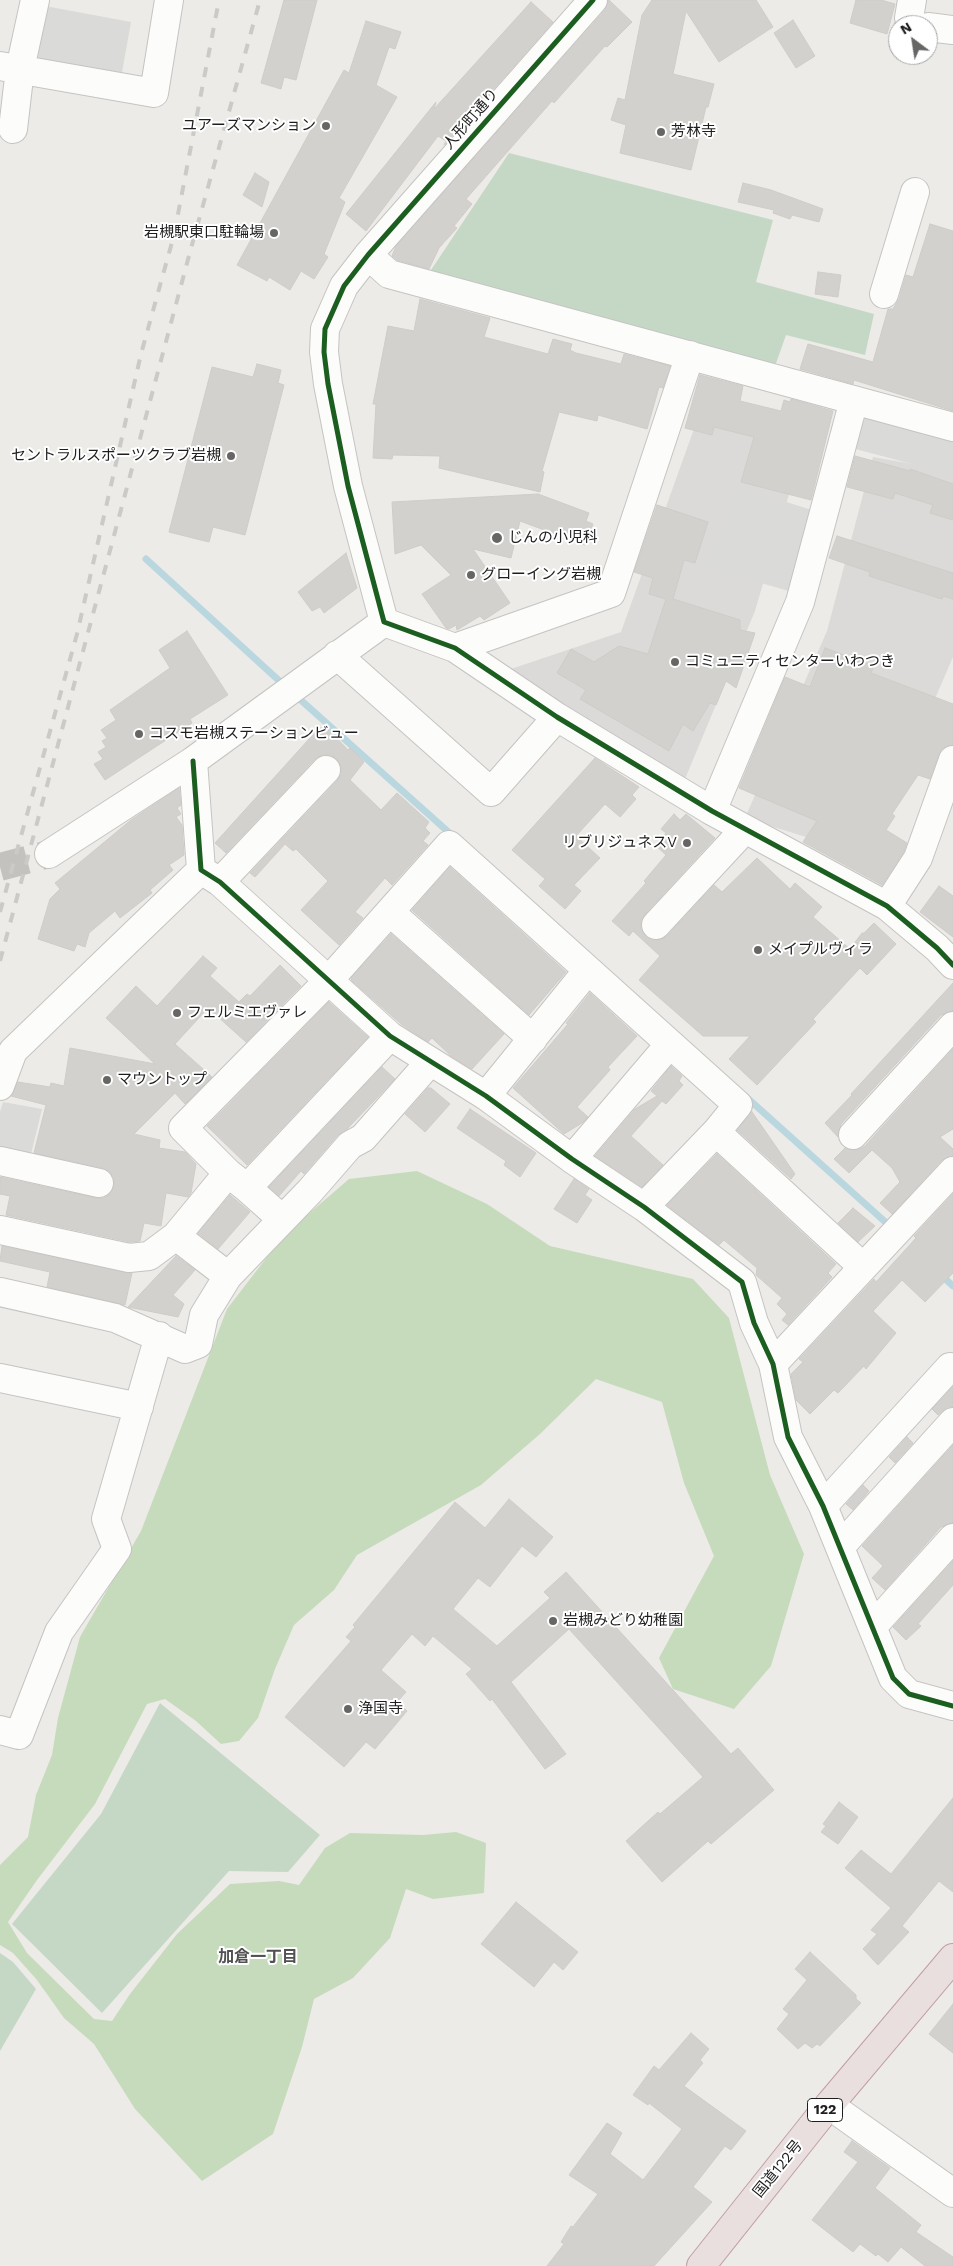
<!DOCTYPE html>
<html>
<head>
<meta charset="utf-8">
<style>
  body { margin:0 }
  #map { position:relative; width:953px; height:2266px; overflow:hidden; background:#ecebe7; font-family:"Work Sans",sans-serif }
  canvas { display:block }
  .north { position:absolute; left:888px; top:15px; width:50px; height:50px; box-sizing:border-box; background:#fff; border:1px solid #a5a5a5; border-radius:50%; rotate:329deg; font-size:14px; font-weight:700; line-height:20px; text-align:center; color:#1e1e1e }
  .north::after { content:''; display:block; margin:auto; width:18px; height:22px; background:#666664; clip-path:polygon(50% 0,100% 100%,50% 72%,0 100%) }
</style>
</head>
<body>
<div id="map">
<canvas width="953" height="2266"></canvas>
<div class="north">N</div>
</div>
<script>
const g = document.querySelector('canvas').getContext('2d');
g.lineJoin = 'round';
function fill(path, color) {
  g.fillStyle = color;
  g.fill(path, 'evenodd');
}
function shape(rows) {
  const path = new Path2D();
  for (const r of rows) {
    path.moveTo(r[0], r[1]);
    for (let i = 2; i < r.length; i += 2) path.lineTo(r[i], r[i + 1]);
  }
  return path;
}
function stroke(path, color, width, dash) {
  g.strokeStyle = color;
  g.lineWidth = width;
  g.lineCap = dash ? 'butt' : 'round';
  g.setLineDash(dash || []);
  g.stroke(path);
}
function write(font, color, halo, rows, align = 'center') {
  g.font = font + ' "Work Sans","Noto Sans JP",sans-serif';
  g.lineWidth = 4;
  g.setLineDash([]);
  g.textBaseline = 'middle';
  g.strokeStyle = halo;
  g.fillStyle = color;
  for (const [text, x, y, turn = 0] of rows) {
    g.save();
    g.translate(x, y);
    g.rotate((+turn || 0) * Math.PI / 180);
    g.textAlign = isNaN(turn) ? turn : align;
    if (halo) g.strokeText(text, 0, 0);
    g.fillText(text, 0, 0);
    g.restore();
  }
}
fill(shape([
  [704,401,808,429,755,611,685,779,502,672,621,632],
  [873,457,953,471,953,657,867,856,745,818,827,631]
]), '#dbdad8');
fill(shape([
  [45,6,131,22,121,78,35,62],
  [858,407,953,432,953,475,848,447],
  [738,487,812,510,792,592,706,567],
  [3,1102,42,1109,30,1158,0,1152,0,1112]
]), '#dadad8');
fill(shape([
  [417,1171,487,1204,550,1246,693,1279,729,1318,770,1475,804,1554,771,1666,734,1709,673,1689,659,1658,714,1556,684,1483,662,1402,596,1379,540,1434,481,1485,357,1555,334,1590,294,1625,275,1669,258,1718,239,1741,221,1744,196,1721,165,1699,147,1704,95,1804,37,1880,8,1922,27,1953,94,2019,112,2021,130,1994,177,1934,230,1884,279,1881,299,1885,325,1848,350,1833,423,1835,456,1832,486,1843,484,1893,433,1899,406,1889,390,1938,353,1978,314,1999,302,2047,273,2134,202,2181,135,2109,94,2044,64,2018,37,1980,13,1953,0,1945,0,1865,28,1837,36,1795,52,1755,58,1718,80,1637,141,1531,227,1309,284,1235,349,1179]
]), '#c6dbbc');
fill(shape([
  [509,153,773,220,756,282,874,314,865,355,786,335,773,372,437,279,431,270],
  [160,1703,320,1835,288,1872,229,1871,102,2013,12,1924,101,1814],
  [0,1953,13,1962,36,1989,0,2051]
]), '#c5d8c6');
stroke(shape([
  [146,559,286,687],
  [294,694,454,837],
  [744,1095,892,1228],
  [940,1274,953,1286]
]), '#bad7e0', 7);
const building = shape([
  [284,0,317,0,296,80,284,77,281,89,261,83,284,0],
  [609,0,632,22,607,47,605,46,554,103,552,101,466,199,472,204,454,226,457,228,439,248,429,269,397,260,392,256,396,246,605,10,609,0],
  [652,0,756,0,773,27,719,62,686,11,673,74,714,84,708,107,706,107,691,170,620,153,626,125,611,120,618,98,625,100,642,15,652,0],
  [856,0,881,0,895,4,887,34,850,23,856,0],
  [531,2,553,22,444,145,446,141,438,136,366,231,346,214,436,102,434,109,531,2],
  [793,20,815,56,796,68,774,33,793,20],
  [366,21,401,32,395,49,389,47,376,85,397,97,339,198,345,202,324,254,328,257,314,279,301,271,290,290,269,277,267,281,237,265,344,70,349,73,366,21],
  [255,173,269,182,262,207,243,195,255,173],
  [743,183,771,190,823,209,819,222,792,215,790,219,773,213,774,210,738,202,743,183],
  [930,224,953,231,953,411,854,380,853,384,800,369,808,344,873,362,888,309,893,309,899,299,906,275,913,277,930,224],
  [818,272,841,275,838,297,815,294,818,272],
  [420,299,490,318,484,337,548,354,553,339,572,344,570,350,576,353,621,364,624,354,670,366,663,388,659,387,647,429,598,415,597,421,559,412,542,471,544,472,540,492,439,468,440,456,393,455,392,459,373,458,376,404,373,404,388,326,414,331,420,299],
  [257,364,281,370,278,383,284,385,245,535,213,527,209,542,169,532,212,367,253,377,257,364],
  [700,375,743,386,740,401,781,411,784,400,790,402,791,399,833,411,811,500,741,482,754,437,714,427,712,435,685,428,700,375],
  [855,456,910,471,910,469,953,484,953,520,930,513,933,505,895,493,893,499,847,487,855,456],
  [538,494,589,513,586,521,593,524,585,545,520,521,511,558,473,549,510,603,484,620,480,616,457,630,456,625,449,629,446,628,422,594,451,575,421,545,395,554,392,502,538,494],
  [657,505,708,522,695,563,684,560,673,599,740,620,740,630,755,633,736,688,726,681,716,705,710,703,693,731,683,724,669,751,580,699,586,690,557,673,571,649,594,662,619,646,648,654,666,599,649,594,653,578,634,572,657,505],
  [837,536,953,573,953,599,943,596,942,599,869,576,870,572,829,558,837,536],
  [346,553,357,588,324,613,320,607,312,611,298,592,346,553],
  [187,631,228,695,190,719,192,723,105,780,94,764,103,759,98,752,106,747,102,741,107,738,101,730,116,720,110,710,170,668,159,650,187,631],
  [825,648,874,666,871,673,953,704,953,745,943,748,939,754,930,779,918,775,892,814,895,816,886,830,907,843,904,851,882,885,803,842,817,821,739,788,785,677,810,687,825,648],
  [319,728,327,728,348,750,350,748,364,762,350,780,381,810,397,793,429,822,425,828,430,833,423,841,428,845,392,885,385,878,355,912,363,918,339,945,301,910,328,881,296,849,293,851,285,844,255,877,250,873,337,781,341,774,341,766,336,758,330,755,322,755,315,759,226,853,215,843,319,728],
  [595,758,639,787,632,795,636,799,620,817,605,804,576,836,600,858,574,885,581,891,565,909,539,886,545,879,512,850,595,758],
  [179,788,181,805,177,808,181,814,176,817,182,825,184,855,169,865,173,870,150,890,152,893,120,918,115,911,89,933,85,947,77,944,74,951,38,939,50,899,60,889,55,883,131,820,179,788],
  [674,814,680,820,686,814,715,838,645,914,641,921,641,929,646,937,652,940,660,940,667,936,714,885,722,892,757,858,790,889,795,883,822,907,813,917,850,949,862,933,864,933,874,923,896,944,867,975,860,968,813,1019,816,1022,757,1085,729,1059,750,1036,703,1036,639,980,660,956,633,931,629,936,612,921,646,883,644,881,666,855,655,845,666,833,661,829,674,814],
  [450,867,566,972,529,1015,412,910,450,867],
  [939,886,953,896,953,937,920,912,939,886],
  [391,934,504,1034,472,1069,451,1056,432,1038,428,1042,401,1024,352,981,351,978,391,934],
  [203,956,217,968,210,976,239,1002,247,994,250,996,280,965,301,986,246,1042,208,1008,175,1044,212,1077,185,1104,175,1093,134,1134,160,1140,159,1148,185,1152,196,1164,191,1193,188,1197,166,1193,161,1226,144,1223,140,1241,130,1242,6,1215,10,1196,0,1194,0,1177,96,1198,104,1198,110,1194,114,1186,114,1178,109,1171,103,1168,34,1153,46,1105,11,1096,18,1082,50,1087,51,1083,64,1086,70,1048,155,1064,106,1018,136,986,157,1006,203,956],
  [953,983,953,1011,941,1015,841,1124,838,1137,825,1123,852,1095,851,1094,953,983],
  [590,993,637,1036,608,1067,610,1070,577,1107,588,1117,582,1123,564,1134,513,1088,568,1024,566,1023,590,993],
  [329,1002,368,1037,247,1165,207,1126,329,1002],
  [953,1049,953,1129,940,1137,953,1149,953,1156,942,1160,892,1214,880,1203,900,1182,892,1168,872,1150,849,1173,834,1159,845,1148,857,1150,865,1146,953,1049],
  [671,1066,682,1076,679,1081,683,1085,666,1104,662,1101,631,1136,663,1165,642,1187,595,1156,635,1109,657,1096,651,1091,671,1066],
  [382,1067,395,1079,347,1129,338,1135,304,1174,301,1171,279,1196,269,1187,382,1067],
  [428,1088,431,1088,450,1104,425,1132,405,1114,428,1088],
  [470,1109,536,1153,520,1177,504,1165,506,1161,457,1128,470,1109],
  [752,1112,795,1174,791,1179,737,1130,752,1112],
  [717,1154,836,1264,828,1273,832,1277,788,1325,782,1320,787,1314,777,1304,782,1298,756,1275,757,1268,724,1240,719,1245,667,1205,717,1154],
  [574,1179,589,1189,585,1195,592,1200,577,1223,554,1209,574,1179],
  [953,1194,953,1273,925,1302,902,1280,873,1311,896,1333,866,1369,864,1366,838,1393,834,1390,810,1414,796,1400,791,1374,803,1362,799,1359,874,1279,876,1282,916,1238,914,1236,953,1194],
  [230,1195,250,1212,218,1249,198,1233,230,1195],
  [853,1208,875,1226,858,1242,838,1223,853,1208],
  [2,1246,132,1273,125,1305,47,1287,50,1272,0,1261,2,1246],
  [176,1256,195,1270,173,1295,184,1304,178,1317,128,1307,176,1256],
  [953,1387,953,1407,948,1407,938,1415,932,1409,953,1387],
  [907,1437,913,1443,895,1463,889,1457,907,1437],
  [953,1445,953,1523,941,1527,885,1590,872,1578,883,1566,862,1546,953,1445],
  [863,1485,869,1491,853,1510,846,1504,863,1485],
  [509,1499,553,1537,536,1557,522,1546,490,1587,478,1578,453,1609,497,1646,550,1598,544,1592,566,1572,731,1754,738,1748,774,1790,711,1844,708,1841,662,1882,626,1841,658,1812,660,1814,703,1777,569,1629,511,1682,566,1754,545,1769,492,1699,490,1701,466,1674,472,1669,433,1636,425,1646,412,1634,381,1670,406,1692,397,1702,407,1711,375,1749,366,1742,344,1767,285,1717,351,1641,346,1637,355,1627,353,1625,455,1502,485,1528,509,1499],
  [953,1561,953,1585,918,1624,921,1626,906,1640,893,1627,953,1561],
  [953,1798,953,1892,939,1881,902,1926,909,1932,878,1965,863,1949,877,1934,871,1930,891,1908,845,1868,861,1850,891,1874,953,1798],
  [839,1802,858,1817,838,1844,821,1832,826,1826,823,1824,839,1802],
  [516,1902,578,1952,563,1970,554,1962,534,1987,481,1944,516,1902],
  [810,1952,856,1995,856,1999,861,2003,820,2046,817,2044,812,2048,805,2043,798,2049,777,2029,789,2014,783,2009,807,1980,795,1969,810,1952],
  [953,2004,953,2053,929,2034,953,2004],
  [691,2033,709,2049,700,2060,703,2063,684,2086,746,2131,731,2150,725,2146,693,2187,712,2202,654,2266,547,2266,564,2244,561,2242,571,2226,573,2227,598,2194,569,2175,607,2123,622,2133,610,2154,643,2180,682,2129,649,2103,648,2105,633,2095,654,2066,659,2070,691,2033],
  [852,2141,890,2168,875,2188,921,2225,916,2232,953,2257,953,2266,925,2266,901,2247,888,2262,878,2254,876,2256,860,2244,853,2252,812,2220,858,2162,844,2152,852,2141]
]);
fill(building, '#d3d1ce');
stroke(building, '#cfccc8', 1);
stroke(shape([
  [0,867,49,854]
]), '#c3c2bf', 28, [28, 14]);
const minor = shape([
  [912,0,909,18,914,25],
  [928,27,953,30],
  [0,66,154,93,169,0],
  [13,129,20,69,35,0],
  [368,255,389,274,953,427],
  [884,294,915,192],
  [384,622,348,486,328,384,324,352,325,329,344,286,368,255,593,0],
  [384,622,455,648,557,717,712,811,887,906,937,948,953,965],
  [455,648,611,593,690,355],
  [337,655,491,792,557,717],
  [193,761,201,870,220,882,390,1036,486,1096,572,1159,644,1207,742,1282,754,1323,773,1364,788,1437,823,1506,893,1678,909,1694,953,1706],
  [712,811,800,602,854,400],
  [49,854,193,761,384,622],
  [220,882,326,770],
  [887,906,918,858,953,760],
  [391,913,533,1039],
  [656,925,745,829],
  [390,1036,247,1188,228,1173,183,1128,329,980,449,845,738,1105,716,1132,644,1207],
  [0,1086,13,1051,201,870],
  [486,1096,588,970],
  [716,1132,863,1267],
  [853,1135,953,1026],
  [572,1159,669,1045],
  [0,1161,99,1183],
  [247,1188,282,1219],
  [0,1230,129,1258,149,1256,176,1236,228,1173],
  [228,1276,310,1191,350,1145,363,1138,430,1062],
  [0,1292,115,1318,185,1349,198,1344,204,1315,228,1276,176,1236],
  [773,1364,953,1171],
  [0,1378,139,1407],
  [823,1506,950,1367],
  [840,1547,953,1422],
  [873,1626,953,1538],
  [0,1730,19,1735,59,1632,117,1549,106,1519,159,1336],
  [829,2105,953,2193]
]);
const highway = shape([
  [701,2266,829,2105,953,1958]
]);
stroke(minor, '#c5c4c3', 30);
stroke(highway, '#c29da7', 30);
stroke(minor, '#fcfcfb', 28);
stroke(highway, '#e9dfdf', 28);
stroke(shape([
  [0,912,77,634,141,354,174,235,219,0],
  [0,961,190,252,260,0]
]), '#cacac9', 4, [10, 10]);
stroke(shape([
  [593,0,368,255,344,286,325,329,324,352,328,384,348,486,384,622,455,648,557,717,712,811,887,906,937,948,953,965],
  [193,761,201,870,220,882,390,1036,486,1096,572,1159,644,1207,742,1282,754,1323,773,1364,788,1437,823,1506,893,1678,909,1694,953,1706]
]), '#1b5e20', 5);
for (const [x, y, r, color] of [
  [326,126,5,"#666664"],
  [661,132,5,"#666664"],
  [274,233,5,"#666664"],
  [231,456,5,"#666664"],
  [497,538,6,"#666664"],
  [471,575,5,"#666664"],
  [675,662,5,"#666664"],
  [139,734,5,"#666664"],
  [687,843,5,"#666664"],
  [758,950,5,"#666664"],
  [177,1013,5,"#666664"],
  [107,1080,5,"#666664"],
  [553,1621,5,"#666664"],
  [348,1709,5,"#666664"]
]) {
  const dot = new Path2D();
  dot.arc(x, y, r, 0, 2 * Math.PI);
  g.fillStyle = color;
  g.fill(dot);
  stroke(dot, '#fff', 2);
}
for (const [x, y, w] of [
  [825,2110,35]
]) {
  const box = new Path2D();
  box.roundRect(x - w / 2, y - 11.5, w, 23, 4);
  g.fillStyle = '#fff';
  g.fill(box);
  stroke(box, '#1e1e1e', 1);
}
write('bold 14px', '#1e1e1e', null, [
  ["122",825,2110]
]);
write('15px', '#1e1e1e', '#fff', [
  ["人形町通り",471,119,-49],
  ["国道122号",778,2169,-51]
]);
write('15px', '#1e1e1e', '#fff', [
  ["ユアーズマンション",316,126,"right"],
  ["芳林寺",671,132],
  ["岩槻駅東口駐輪場",264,233,"right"],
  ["セントラルスポーツクラブ岩槻",221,456,"right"],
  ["じんの小児科",508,538],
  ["グローイング岩槻",481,575],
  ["コミュニティセンターいわつき",685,662],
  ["コスモ岩槻ステーションビュー",149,734],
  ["リブリジュネスV",677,843,"right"],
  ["メイプルヴィラ",768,950],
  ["フェルミエヴァレ",187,1013],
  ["マウントップ",117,1080],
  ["岩槻みどり幼稚園",563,1621],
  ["浄国寺",358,1709]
], 'left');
write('bold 16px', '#515151', '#fff', [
  ["加倉一丁目",258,1957]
]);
</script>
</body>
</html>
